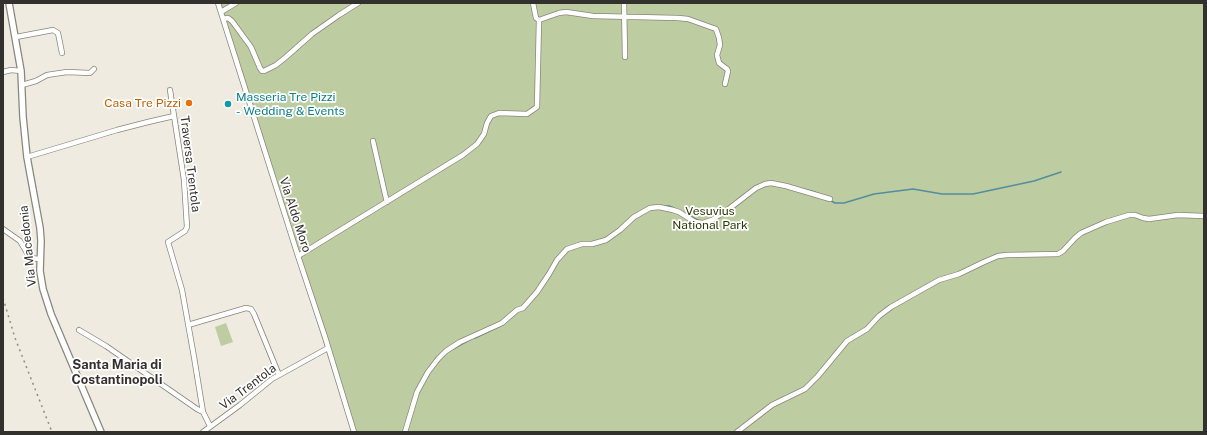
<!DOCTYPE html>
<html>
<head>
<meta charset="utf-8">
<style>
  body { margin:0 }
  #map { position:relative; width:1207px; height:435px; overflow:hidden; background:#efebe0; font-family:"Public Sans",sans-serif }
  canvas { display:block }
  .frame { position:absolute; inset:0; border:4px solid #33312d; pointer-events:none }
</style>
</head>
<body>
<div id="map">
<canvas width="1207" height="435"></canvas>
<div class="frame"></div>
</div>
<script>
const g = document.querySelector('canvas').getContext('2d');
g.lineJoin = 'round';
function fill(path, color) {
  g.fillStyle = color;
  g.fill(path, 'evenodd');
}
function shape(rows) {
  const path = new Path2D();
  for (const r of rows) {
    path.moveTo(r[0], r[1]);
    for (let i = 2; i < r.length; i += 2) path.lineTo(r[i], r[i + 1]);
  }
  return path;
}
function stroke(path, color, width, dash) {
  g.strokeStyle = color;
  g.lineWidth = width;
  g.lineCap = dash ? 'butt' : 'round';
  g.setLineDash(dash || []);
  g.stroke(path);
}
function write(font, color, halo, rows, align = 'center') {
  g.font = font + ' "Public Sans",sans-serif';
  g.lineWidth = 3.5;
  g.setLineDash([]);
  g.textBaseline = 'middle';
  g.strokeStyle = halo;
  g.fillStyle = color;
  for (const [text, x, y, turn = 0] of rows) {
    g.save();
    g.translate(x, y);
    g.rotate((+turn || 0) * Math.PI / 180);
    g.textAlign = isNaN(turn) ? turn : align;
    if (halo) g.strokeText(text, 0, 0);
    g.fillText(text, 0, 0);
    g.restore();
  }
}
fill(shape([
  [217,3,1204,3,1204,432,352,432,276,194,260,141],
  [226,323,233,342,221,346,215,327]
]), '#becca1');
stroke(shape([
  [803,189,815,192],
  [831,201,835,203,844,203,874,194,913,189,942,194,973,194,1034,181,1061,172],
  [664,206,669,206,674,208],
  [685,213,699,221],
  [475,338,500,326],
  [453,349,471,339]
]), '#548d9e', 1.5);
const minor = shape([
  [218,3,298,256,325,337,354,432],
  [624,3,625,57],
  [221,12,236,3],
  [223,19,228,18,232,21,251,47,260,68,262,71,264,71,276,65,286,57,312,34,339,15,358,3],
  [539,20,559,13,566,12,593,16,678,18,688,19,716,29,719,38,720,45,717,55,719,63,727,69,728,71,725,84],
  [16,37,53,30,58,33,62,53],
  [3,72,11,70,21,71],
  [22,85,36,81,47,75,67,72,90,73,94,69],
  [170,90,184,180,187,227,185,231,168,242,182,290,194,357,203,412,210,426],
  [373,141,385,194,387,202],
  [27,157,117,130,148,122,174,116],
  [3,229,20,241,30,258,40,259],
  [298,256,463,155,477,144,484,134,487,123,491,116,499,113,527,114,537,107,539,20,536,18,533,3],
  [188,325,246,308,251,309,254,314,279,375],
  [79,330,106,346,197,409,203,412],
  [203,432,240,405,272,379,328,348],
  [405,432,417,392,428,372,438,359,446,351,460,342,502,323,517,310,523,308,537,292,549,274,557,260,567,249,582,244,592,244,606,240,620,230,634,217,650,208,659,207,673,210,679,212,695,222,703,223,712,220,730,208,756,188,765,184,771,183,786,186,830,199],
  [737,432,772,405,805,389,818,376,847,341,867,329,879,316,891,307,939,280,959,274,984,262,998,256,1007,255,1058,254,1063,251,1075,238,1081,233,1106,222,1129,215,1135,215,1143,218,1149,219,1178,215,1204,216]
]);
const major = shape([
  [9,3,21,71,23,117,27,157,40,228,41,241,40,271,43,289,51,314,101,432]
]);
stroke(minor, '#89867c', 6);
stroke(major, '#89867c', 8);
stroke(minor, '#fff', 4.5);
stroke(major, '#fff', 5.5);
stroke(shape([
  [3,298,15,338,52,432]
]), '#8f8c84', 1.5, [2, 4]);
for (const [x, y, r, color] of [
  [189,103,4,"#e8710a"],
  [228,104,4,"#0f9aa8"]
]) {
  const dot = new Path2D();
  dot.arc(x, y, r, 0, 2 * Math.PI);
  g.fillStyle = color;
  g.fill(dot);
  stroke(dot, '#fff', 1.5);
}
write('12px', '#0d838f', '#fff', [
  ["Masseria Tre Pizzi",236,97],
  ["- Wedding & Events",236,111]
], 'left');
write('12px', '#c56008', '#fff', [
  ["Casa Tre Pizzi",181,103]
], 'right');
write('12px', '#33312d', '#fff', [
  ["Traversa Trentola",190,164,83],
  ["Via Aldo Moro",295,215,72],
  ["Via Macedonia",28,246,-96],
  ["Via Trentola",248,387,-37]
]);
write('12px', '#2c3807', '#fff', [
  ["Vesuvius",710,211],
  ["National Park",710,225]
]);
write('bold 13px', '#33312d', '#fff', [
  ["Santa Maria di",117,365],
  ["Costantinopoli",117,380]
]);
</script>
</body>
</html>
